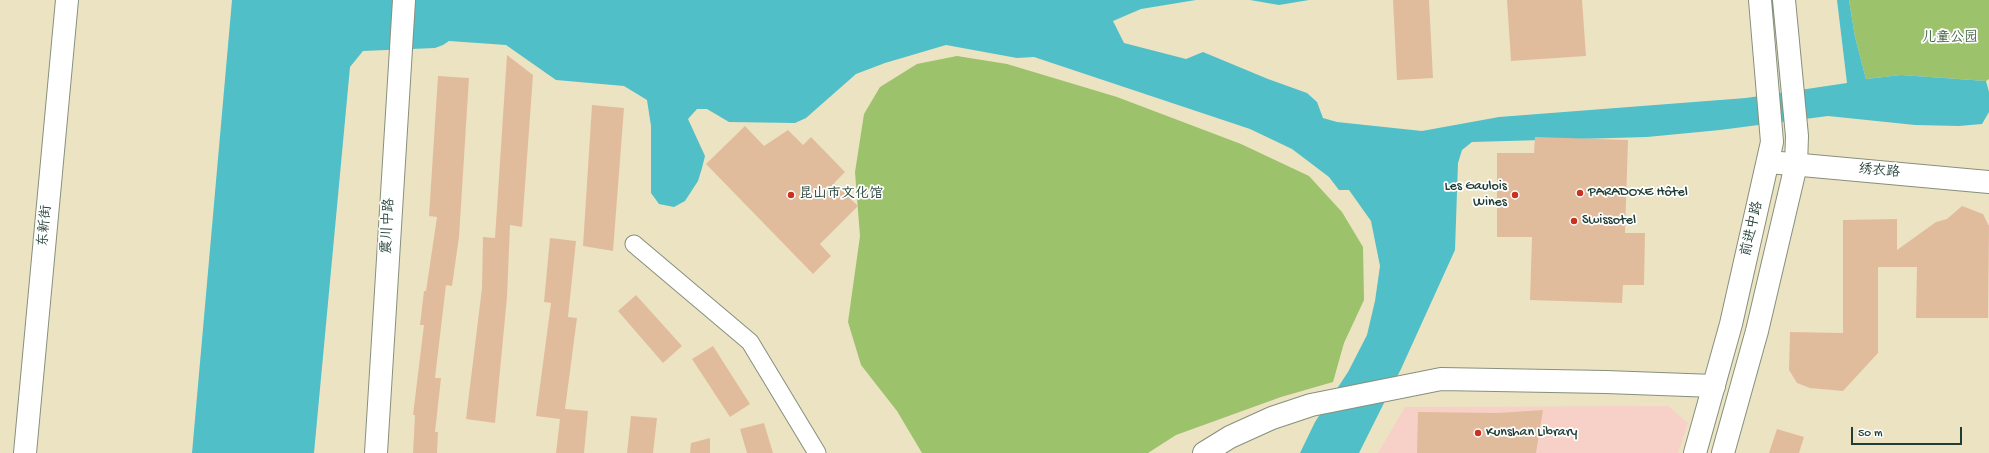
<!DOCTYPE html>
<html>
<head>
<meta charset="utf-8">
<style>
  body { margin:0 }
  #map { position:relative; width:1989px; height:453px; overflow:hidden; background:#ece3c3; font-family:"Gochi Hand",sans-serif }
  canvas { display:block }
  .scale { position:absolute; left:1851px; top:427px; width:111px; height:18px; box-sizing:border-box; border:2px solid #1f3d34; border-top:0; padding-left:5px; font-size:12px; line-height:14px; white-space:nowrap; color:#1f3d34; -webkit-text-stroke:3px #fff; paint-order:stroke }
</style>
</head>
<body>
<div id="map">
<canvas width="1989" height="453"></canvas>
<div class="scale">50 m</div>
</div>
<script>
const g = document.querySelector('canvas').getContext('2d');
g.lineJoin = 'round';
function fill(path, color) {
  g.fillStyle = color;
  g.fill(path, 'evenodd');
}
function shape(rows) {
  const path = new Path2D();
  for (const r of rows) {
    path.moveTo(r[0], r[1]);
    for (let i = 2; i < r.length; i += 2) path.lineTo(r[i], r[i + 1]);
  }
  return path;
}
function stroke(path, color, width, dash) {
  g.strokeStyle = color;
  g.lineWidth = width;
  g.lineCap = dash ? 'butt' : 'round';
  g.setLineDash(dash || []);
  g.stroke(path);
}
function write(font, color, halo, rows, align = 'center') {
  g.font = font + ' "Gochi Hand","LXGW WenKai TC",sans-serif';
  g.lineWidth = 3.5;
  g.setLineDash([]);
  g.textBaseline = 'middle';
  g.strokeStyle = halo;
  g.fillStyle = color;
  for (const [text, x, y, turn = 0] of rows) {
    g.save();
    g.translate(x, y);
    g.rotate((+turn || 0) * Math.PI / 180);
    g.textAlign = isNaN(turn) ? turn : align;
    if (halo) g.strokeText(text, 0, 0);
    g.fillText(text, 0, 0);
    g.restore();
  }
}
fill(shape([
  [1668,406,1688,423,1678,453,1378,453,1405,407]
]), '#f7d1c7');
fill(shape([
  [1849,0,1989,0,1989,79,1986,81,1901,75,1866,79,1855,37],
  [957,56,1007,64,1117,97,1241,144,1309,176,1342,212,1363,247,1364,300,1344,343,1333,382,1281,397,1176,435,1148,453,922,453,897,411,861,365,848,322,860,236,855,172,864,114,880,87,917,64]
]), '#9cc26c');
fill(shape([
  [232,0,1196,0,1141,9,1113,21,1124,43,1186,59,1203,52,1268,79,1307,93,1317,102,1323,118,1337,122,1422,131,1499,117,1746,98,1847,83,1837,0,1849,0,1855,37,1866,79,1901,75,1986,81,1989,92,1989,112,1982,124,1959,126,1915,125,1828,116,1720,130,1647,137,1472,142,1462,150,1458,163,1455,250,1401,369,1359,453,1300,453,1315,422,1348,372,1367,335,1375,301,1380,266,1371,221,1349,190,1339,190,1329,177,1292,149,1250,129,1034,57,1017,58,946,45,885,63,856,74,806,118,795,123,729,122,707,109,697,109,688,119,705,156,702,168,698,181,685,201,674,207,659,204,651,193,651,126,647,100,624,86,556,80,506,45,449,41,443,45,435,48,363,51,350,67,314,453,192,453],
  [1250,0,1309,0,1279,5]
]), '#51bfc7');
fill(shape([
  [1393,0,1429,0,1433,78,1397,80],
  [1507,0,1582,0,1586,56,1511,61],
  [507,55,533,75,522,227,510,225,507,297,495,423,466,419,482,288,483,237,495,238],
  [438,76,469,78,459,237,452,286,446,285,435,378,441,378,435,432,438,432,437,453,413,453,415,415,413,415,424,325,420,325,424,291,426,291,437,217,429,216],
  [592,105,624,108,613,251,583,246],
  [745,126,764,146,788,130,803,145,811,137,845,172,834,183,858,206,820,244,831,256,813,274,706,164],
  [1535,137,1628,140,1625,233,1645,233,1644,285,1623,285,1622,303,1530,300,1532,237,1497,237,1497,153,1534,153],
  [1962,206,1983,214,1989,226,1988,318,1916,318,1917,267,1878,267,1878,353,1843,391,1810,388,1797,383,1789,370,1790,332,1843,333,1843,220,1897,219,1897,250,1936,222,1947,219],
  [550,238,576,241,568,317,577,318,565,409,588,411,584,453,556,453,560,419,536,416,551,303,544,302],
  [636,295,682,346,663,363,618,311],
  [713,346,750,404,730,417,692,359],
  [1543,410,1536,453,1417,453,1418,412,1498,413],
  [631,416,657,418,653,453,627,453],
  [764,423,773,453,747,453,740,429],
  [1777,429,1804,437,1799,453,1769,453],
  [710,438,710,453,690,453,691,443]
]), '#e1bc9c');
const street = shape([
  [634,244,750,342,817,453]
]);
const secondary = shape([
  [1769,162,1989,182],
  [25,453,67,0],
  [376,453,404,0],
  [1204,453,1230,437,1272,418,1311,405,1441,379,1606,382,1714,386]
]);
const primary = shape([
  [1695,453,1731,324,1772,142,1760,0],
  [1723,453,1757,331,1796,165,1797,136,1784,0]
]);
stroke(street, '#86907c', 19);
stroke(secondary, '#86907c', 24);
stroke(primary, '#86907c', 24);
stroke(street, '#fff', 17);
stroke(secondary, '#fff', 22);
stroke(primary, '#fff', 22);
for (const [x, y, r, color] of [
  [1580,193,4,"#c8321e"],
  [791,195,4,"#c8321e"],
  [1515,195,4,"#c8321e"],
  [1574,221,4,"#c8321e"],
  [1478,433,4,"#c8321e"]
]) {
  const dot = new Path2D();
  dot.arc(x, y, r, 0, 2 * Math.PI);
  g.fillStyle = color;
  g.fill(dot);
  stroke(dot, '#fff', 1.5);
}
write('14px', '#446545', '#fff', [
  ["儿童公园",1950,39]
]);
write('14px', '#1f3d34', '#fff', [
  ["绣衣路",1879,172,5],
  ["东新街",46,226,-85],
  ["震川中路",389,226,-87],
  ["前进中路",1753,229,-77]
]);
write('14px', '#1f3d34', '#fff', [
  ["Les Gaulois",1507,187,"right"],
  ["Wines",1507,203,"right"],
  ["PARADOXE Hôtel",1588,193],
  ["昆山市文化馆",799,195],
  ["Swissotel",1582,221],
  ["Kunshan Library",1486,433]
], 'left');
</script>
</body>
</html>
